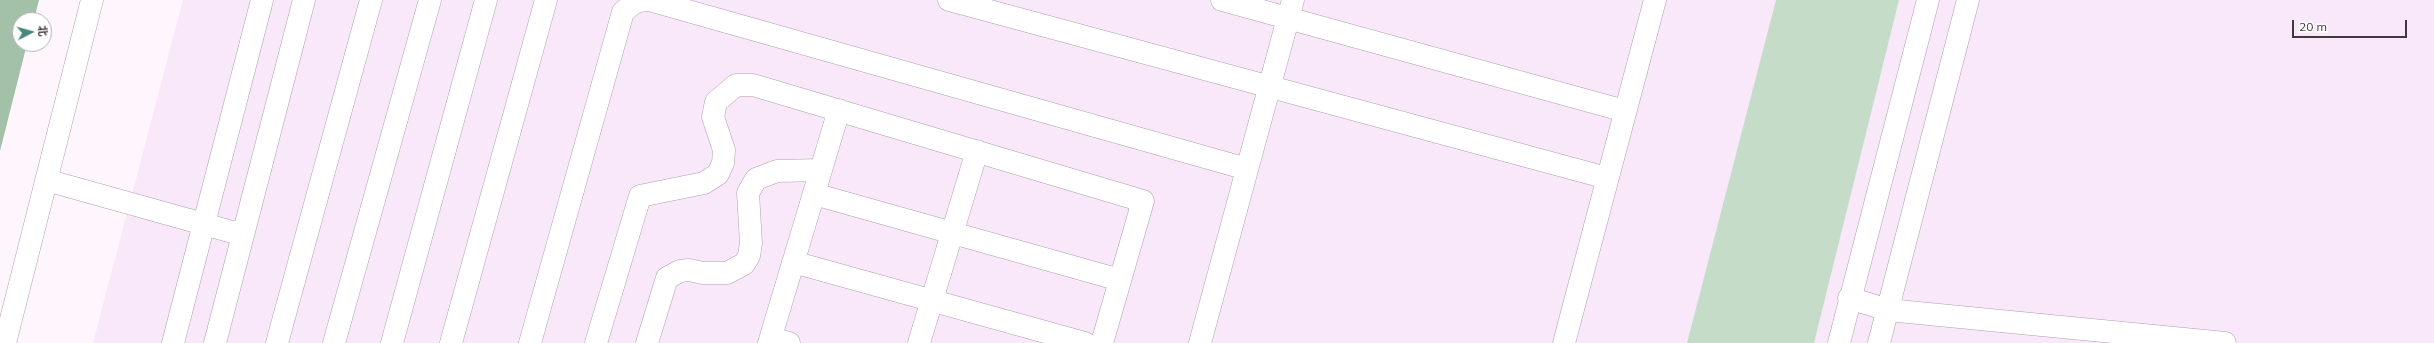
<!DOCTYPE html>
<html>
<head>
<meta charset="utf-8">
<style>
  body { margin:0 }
  #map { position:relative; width:2434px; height:343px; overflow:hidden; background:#fef5fd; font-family:Mulish,"Noto Sans SC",sans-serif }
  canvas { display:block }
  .north { position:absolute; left:12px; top:12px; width:40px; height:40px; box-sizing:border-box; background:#fff; border:1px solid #b3b0b3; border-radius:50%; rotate:84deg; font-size:11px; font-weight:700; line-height:16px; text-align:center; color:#403a40 }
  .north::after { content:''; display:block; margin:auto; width:14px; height:18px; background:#46887a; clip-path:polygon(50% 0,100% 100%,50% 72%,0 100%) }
  .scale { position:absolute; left:2292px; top:20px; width:115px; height:18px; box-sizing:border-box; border:2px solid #403a40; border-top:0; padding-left:5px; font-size:12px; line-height:14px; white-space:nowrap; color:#403a40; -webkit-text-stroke:3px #fff; paint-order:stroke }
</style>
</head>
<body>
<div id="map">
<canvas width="2434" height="343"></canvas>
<div class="north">北</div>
<div class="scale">20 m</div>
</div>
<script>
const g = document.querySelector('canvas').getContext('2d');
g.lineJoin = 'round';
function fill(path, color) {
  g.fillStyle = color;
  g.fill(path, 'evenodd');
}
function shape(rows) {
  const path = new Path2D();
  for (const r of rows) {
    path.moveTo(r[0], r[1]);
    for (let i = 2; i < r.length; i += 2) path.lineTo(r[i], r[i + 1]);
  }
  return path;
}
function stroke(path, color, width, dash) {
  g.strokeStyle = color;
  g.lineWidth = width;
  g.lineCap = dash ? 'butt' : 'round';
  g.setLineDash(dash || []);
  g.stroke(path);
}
fill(shape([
  [183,0,2434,0,2434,343,93,343]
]), '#f9e8fa');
fill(shape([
  [1776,0,1899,0,1814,343,1687,343]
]), '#c5dcc8');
fill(shape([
  [0,0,39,0,34,20,20,20,20,44,27,44,0,151]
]), '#a3c0a8');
const minor = shape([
  [649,0,1247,169],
  [949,0,1607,178],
  [1222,0,1625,111],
  [46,180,243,235],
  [814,194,1120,280],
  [793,262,1085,343],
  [1849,298,1888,310,2225,343],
  [771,338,789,343],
  [5,343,92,0],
  [173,343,262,0],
  [215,343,304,0],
  [277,343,371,0],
  [334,343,430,0],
  [392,343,486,0],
  [451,343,546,0],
  [530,343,623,12,635,2,647,0],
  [596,343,640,196,704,183,718,174,723,163,724,150,713,117,716,102,736,85,753,85,1143,201,1102,343],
  [647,343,667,278,680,271,689,270,703,273,727,273,744,264,749,256,751,243,748,193,756,179,777,171,821,170],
  [769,343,839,110],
  [919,343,977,151],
  [1200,343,1293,0],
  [1564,343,1655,0],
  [1839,343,1928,0],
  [1879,343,1968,0]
]);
stroke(minor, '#ada0ad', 23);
stroke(minor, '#fff', 22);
</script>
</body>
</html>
